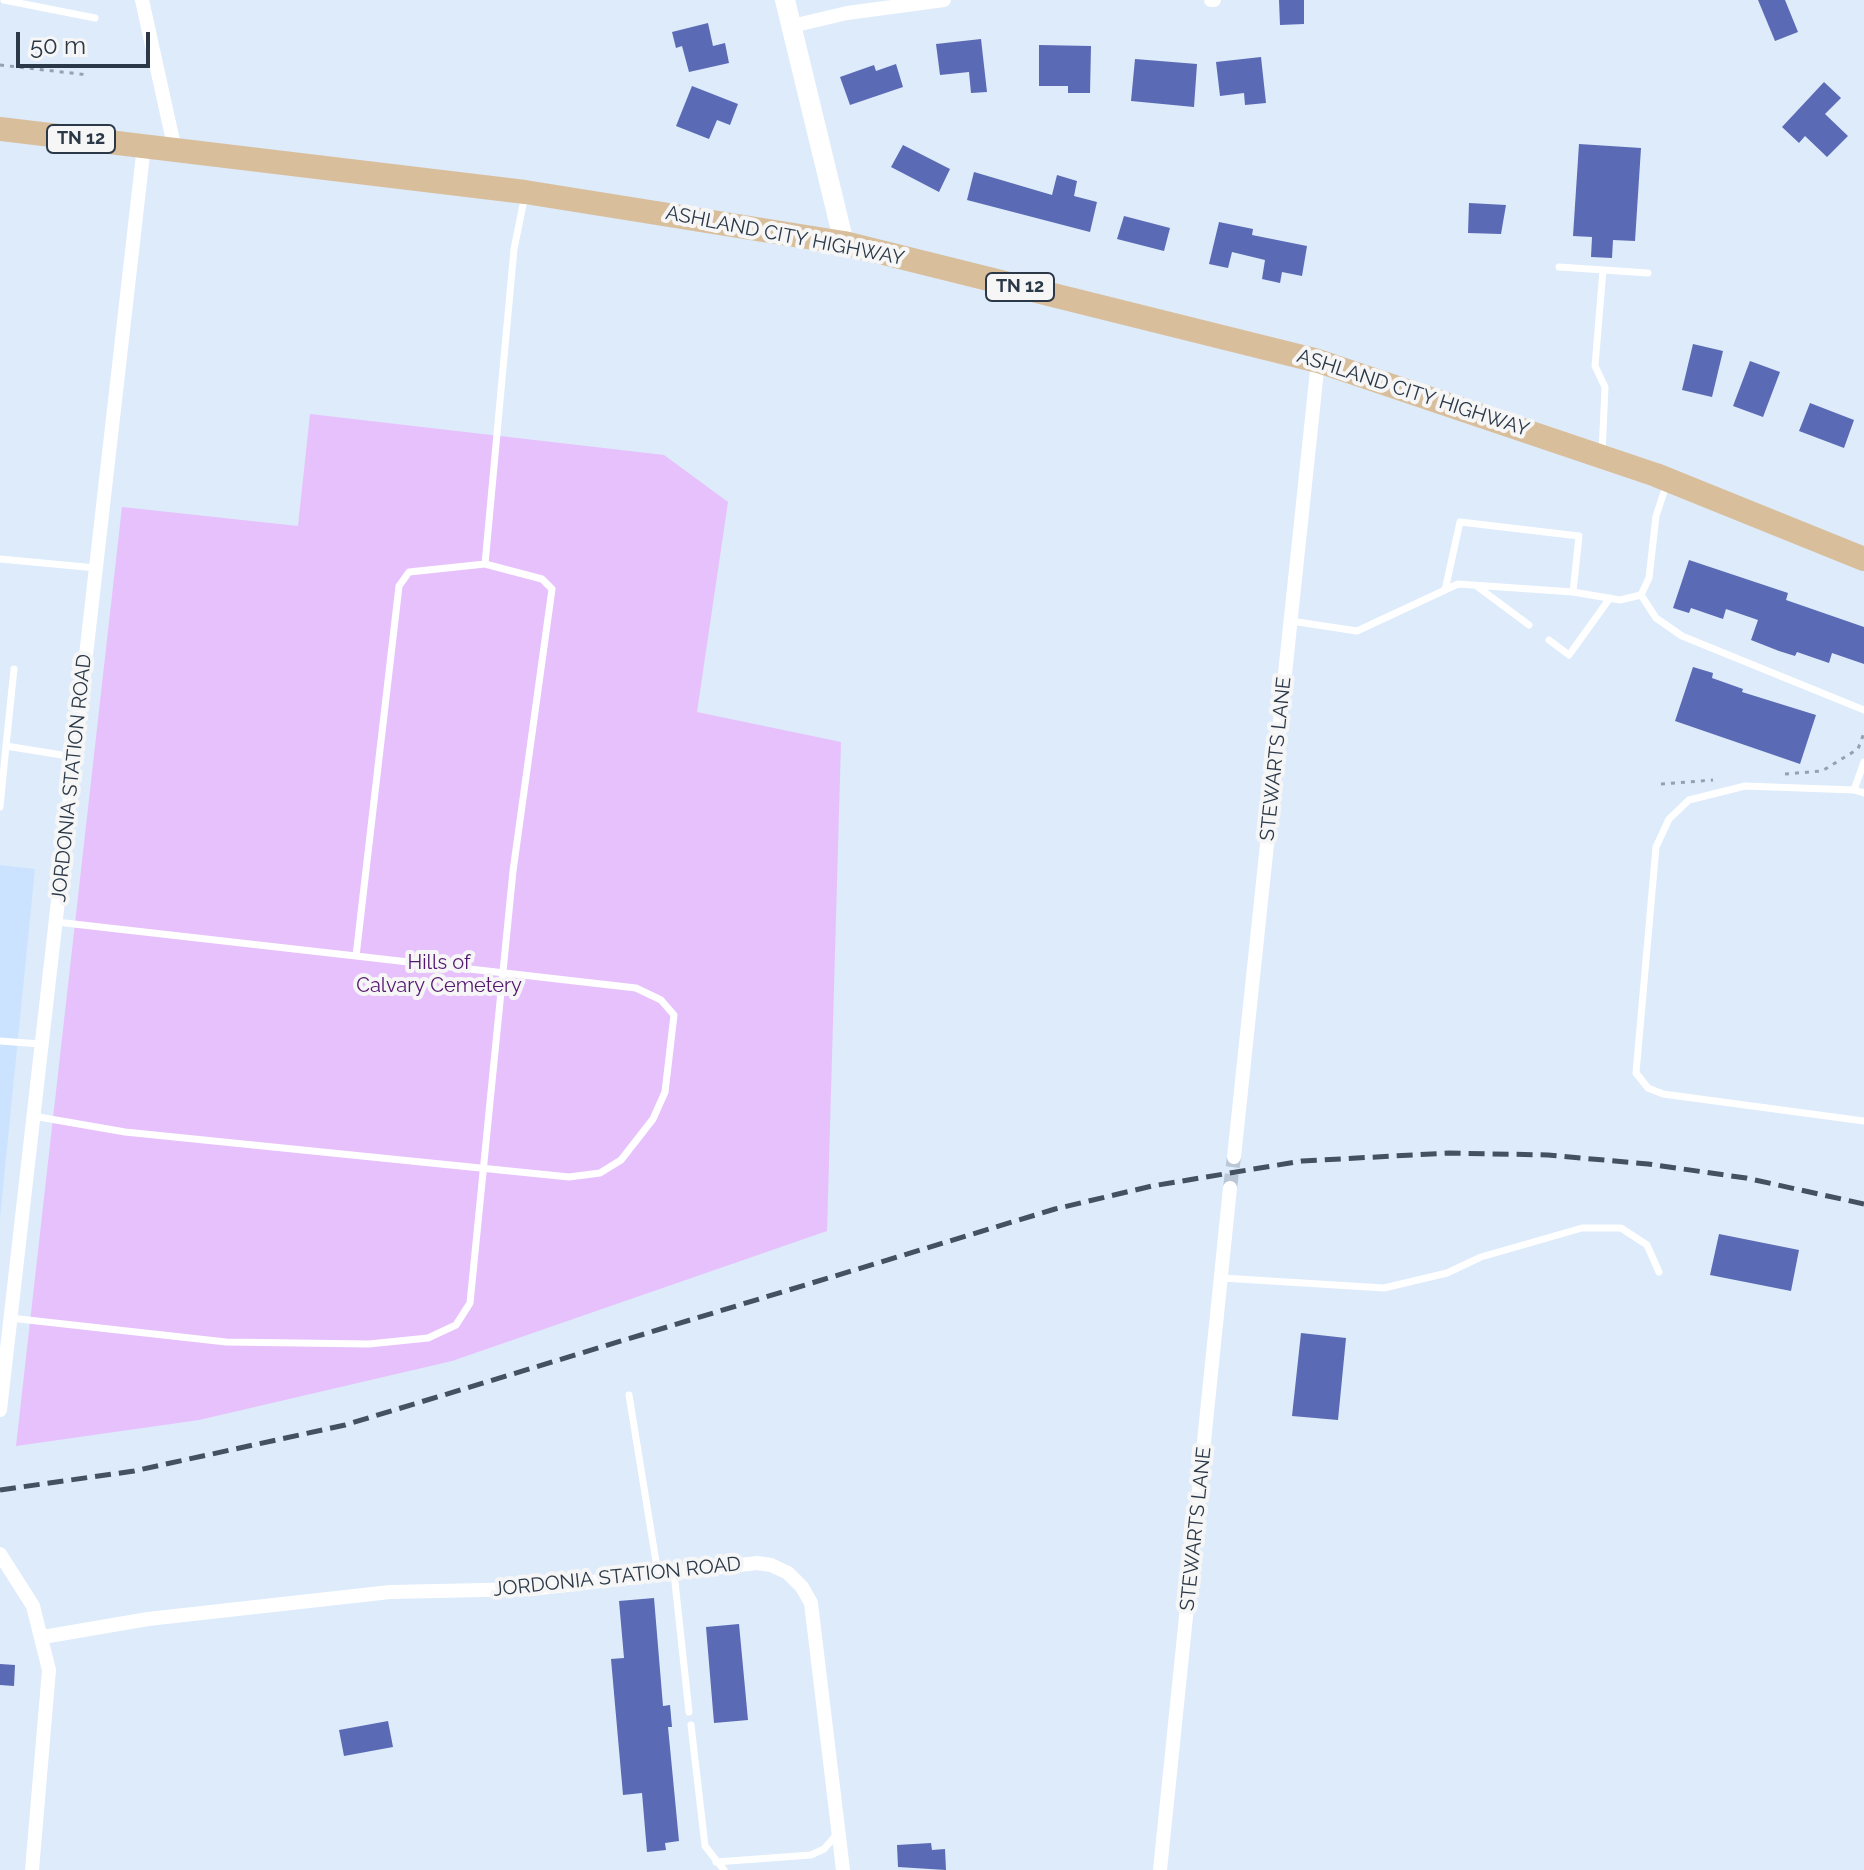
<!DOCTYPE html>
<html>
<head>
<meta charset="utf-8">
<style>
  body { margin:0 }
  #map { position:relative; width:1864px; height:1870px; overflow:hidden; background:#ddebfb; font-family:Raleway,sans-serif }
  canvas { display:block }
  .scale { position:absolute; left:16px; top:32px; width:134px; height:36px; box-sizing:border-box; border:4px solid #2a3847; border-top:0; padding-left:10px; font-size:24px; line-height:28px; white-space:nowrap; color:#2a3847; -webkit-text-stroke:6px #f6f6f6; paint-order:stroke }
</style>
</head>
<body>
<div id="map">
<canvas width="1864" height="1870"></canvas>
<div class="scale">50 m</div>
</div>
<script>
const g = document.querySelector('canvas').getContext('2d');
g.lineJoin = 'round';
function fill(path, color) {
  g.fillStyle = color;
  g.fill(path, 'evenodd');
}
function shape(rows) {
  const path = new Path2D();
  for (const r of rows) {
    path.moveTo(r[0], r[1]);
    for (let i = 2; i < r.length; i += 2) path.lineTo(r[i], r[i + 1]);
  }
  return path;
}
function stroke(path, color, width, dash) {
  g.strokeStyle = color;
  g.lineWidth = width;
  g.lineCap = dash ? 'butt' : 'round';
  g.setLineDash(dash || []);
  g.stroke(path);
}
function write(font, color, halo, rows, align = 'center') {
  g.font = font + ' Raleway,sans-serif';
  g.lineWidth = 8;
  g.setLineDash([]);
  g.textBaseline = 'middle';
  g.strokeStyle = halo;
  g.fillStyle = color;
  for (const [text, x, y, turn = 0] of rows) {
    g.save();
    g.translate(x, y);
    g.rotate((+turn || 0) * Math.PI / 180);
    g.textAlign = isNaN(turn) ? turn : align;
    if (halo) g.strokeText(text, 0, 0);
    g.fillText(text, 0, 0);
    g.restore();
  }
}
fill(shape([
  [0,865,35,869,0,1218]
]), '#cbe3ff');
fill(shape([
  [310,414,664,455,728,502,697,712,841,742,827,1231,452,1361,199,1420,16,1446,122,507,298,526]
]), '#e7c1fc');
fill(shape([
  [1279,0,1304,0,1304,24,1280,25],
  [1758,0,1785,0,1798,32,1775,41],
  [708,23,713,46,725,43,729,63,689,72,682,46,676,48,672,32],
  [981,39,987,92,971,93,969,72,940,75,936,44],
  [1039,45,1091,46,1090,93,1068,93,1068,86,1039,86],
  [1261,57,1266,103,1245,105,1244,93,1220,96,1216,62],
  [1135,59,1197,64,1194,107,1131,101],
  [896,64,903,87,850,105,840,77,874,65,876,71],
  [1824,82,1841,98,1825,114,1848,136,1827,157,1805,136,1799,143,1782,127],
  [692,86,738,104,730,125,717,120,709,139,676,126],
  [1579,144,1641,148,1635,241,1613,240,1612,258,1591,257,1592,237,1573,236],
  [903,145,950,169,939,192,891,167],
  [974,172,1052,195,1057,175,1077,181,1074,196,1097,202,1090,232,967,200],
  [1469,203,1506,205,1501,234,1468,233],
  [1124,216,1170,228,1164,251,1117,239],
  [1219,222,1253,229,1252,235,1307,246,1302,276,1282,272,1280,283,1262,279,1265,260,1232,252,1228,268,1209,264],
  [1693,344,1723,351,1712,397,1682,390],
  [1750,361,1780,372,1763,417,1733,406],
  [1810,403,1854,420,1844,448,1799,431],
  [1689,560,1788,593,1786,600,1864,627,1864,664,1832,653,1829,663,1797,652,1795,656,1779,651,1751,640,1758,620,1726,609,1723,619,1691,608,1689,613,1673,608],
  [1693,667,1713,673,1712,678,1743,689,1742,692,1816,715,1800,764,1675,721],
  [1719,1234,1799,1250,1791,1291,1710,1275],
  [1301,1333,1346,1338,1338,1420,1292,1416],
  [654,1598,663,1706,670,1705,672,1727,668,1727,679,1841,665,1843,666,1850,647,1852,642,1793,623,1795,611,1659,624,1658,619,1601],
  [739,1624,748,1720,714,1723,706,1627],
  [0,1664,15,1665,14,1686,0,1685],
  [388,1721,393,1747,344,1756,339,1730],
  [931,1843,932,1850,945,1849,946,1870,898,1867,897,1845]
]), '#5a6ab4');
stroke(shape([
  [1230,1188,1234,1157]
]), '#b9c7d7', 14, [14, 7]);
stroke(shape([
  [0,65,89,75],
  [1785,774,1822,771,1858,749,1864,733],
  [1661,784,1713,780]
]), '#93a1b1', 3, [4, 6]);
stroke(shape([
  [4,0,95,18],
  [1559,267,1648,273],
  [1602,453,1605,387,1595,366,1603,270],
  [0,559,96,568],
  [1478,587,1529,625],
  [1445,590,1460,522,1579,536,1573,592],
  [1641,595,1656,618,1682,636,1864,710],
  [1291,621,1357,631,1458,584,1573,592,1620,600,1641,595,1649,578,1656,516,1666,486],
  [1549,640,1569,655,1610,598],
  [6,746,14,669],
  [1864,762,1854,790,1864,793],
  [1854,790,1745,786,1689,800,1669,819,1656,847,1636,1073,1648,1088,1663,1094,1864,1121],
  [0,807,6,746,74,757],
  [56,922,356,956,399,586,409,572,485,564,514,249,525,195],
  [0,1041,41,1044],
  [33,1116,125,1132,569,1177,600,1173,621,1160,653,1119,665,1092,674,1015,661,1000,636,988,356,956],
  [1222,1278,1384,1288,1447,1273,1481,1257,1582,1228,1621,1228,1647,1245,1659,1272],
  [10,1318,226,1342,369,1344,428,1338,456,1325,470,1303,513,871,552,589,542,579,485,564],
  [629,1395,658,1574],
  [674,1573,689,1712],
  [691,1725,705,1846,724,1870],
  [716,1862,811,1855,824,1849,837,1834]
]), '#fff', 7);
stroke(shape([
  [142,0,175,150],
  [1211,0,1214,0],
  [792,26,847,13,944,0],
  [1234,1157,1318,361],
  [0,1410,144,146],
  [0,1554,33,1606,49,1670,32,1870],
  [43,1637,148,1619,390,1592,531,1589,757,1563,771,1565,788,1573,802,1587,811,1603,843,1870],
  [1160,1870,1230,1188]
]), '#fff', 14);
stroke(shape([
  [785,0,844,243]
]), '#fff', 20);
stroke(shape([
  [0,129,525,192,844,243,1318,361,1656,475,1864,559]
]), '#d9be9b', 24);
stroke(shape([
  [0,1490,134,1471,345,1425,1055,1209,1152,1186,1302,1161,1449,1153,1548,1155,1648,1164,1746,1178,1864,1204]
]), '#435160', 5, [16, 8]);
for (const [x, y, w] of [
  [81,139,68],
  [1020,287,68]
]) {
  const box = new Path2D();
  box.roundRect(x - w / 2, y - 14, w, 28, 6);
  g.fillStyle = '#f6f6f6';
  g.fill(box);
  stroke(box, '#2a3847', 2);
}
write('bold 18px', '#2a3847', null, [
  ["TN 12",81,139],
  ["TN 12",1020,287]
]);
write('20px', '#2a3847', '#f6f6f6', [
  ["ASHLAND CITY HIGHWAY",785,236,11],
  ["ASHLAND CITY HIGHWAY",1413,393,18],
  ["STEWARTS LANE",1276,759,-84],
  ["JORDONIA STATION ROAD",72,778,-84],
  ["STEWARTS LANE",1196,1529,-84],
  ["JORDONIA STATION ROAD",617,1577,-6]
]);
write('20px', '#54176f', '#f6f6f6', [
  ["Hills of",439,963],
  ["Calvary Cemetery",439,986]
]);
</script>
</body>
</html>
